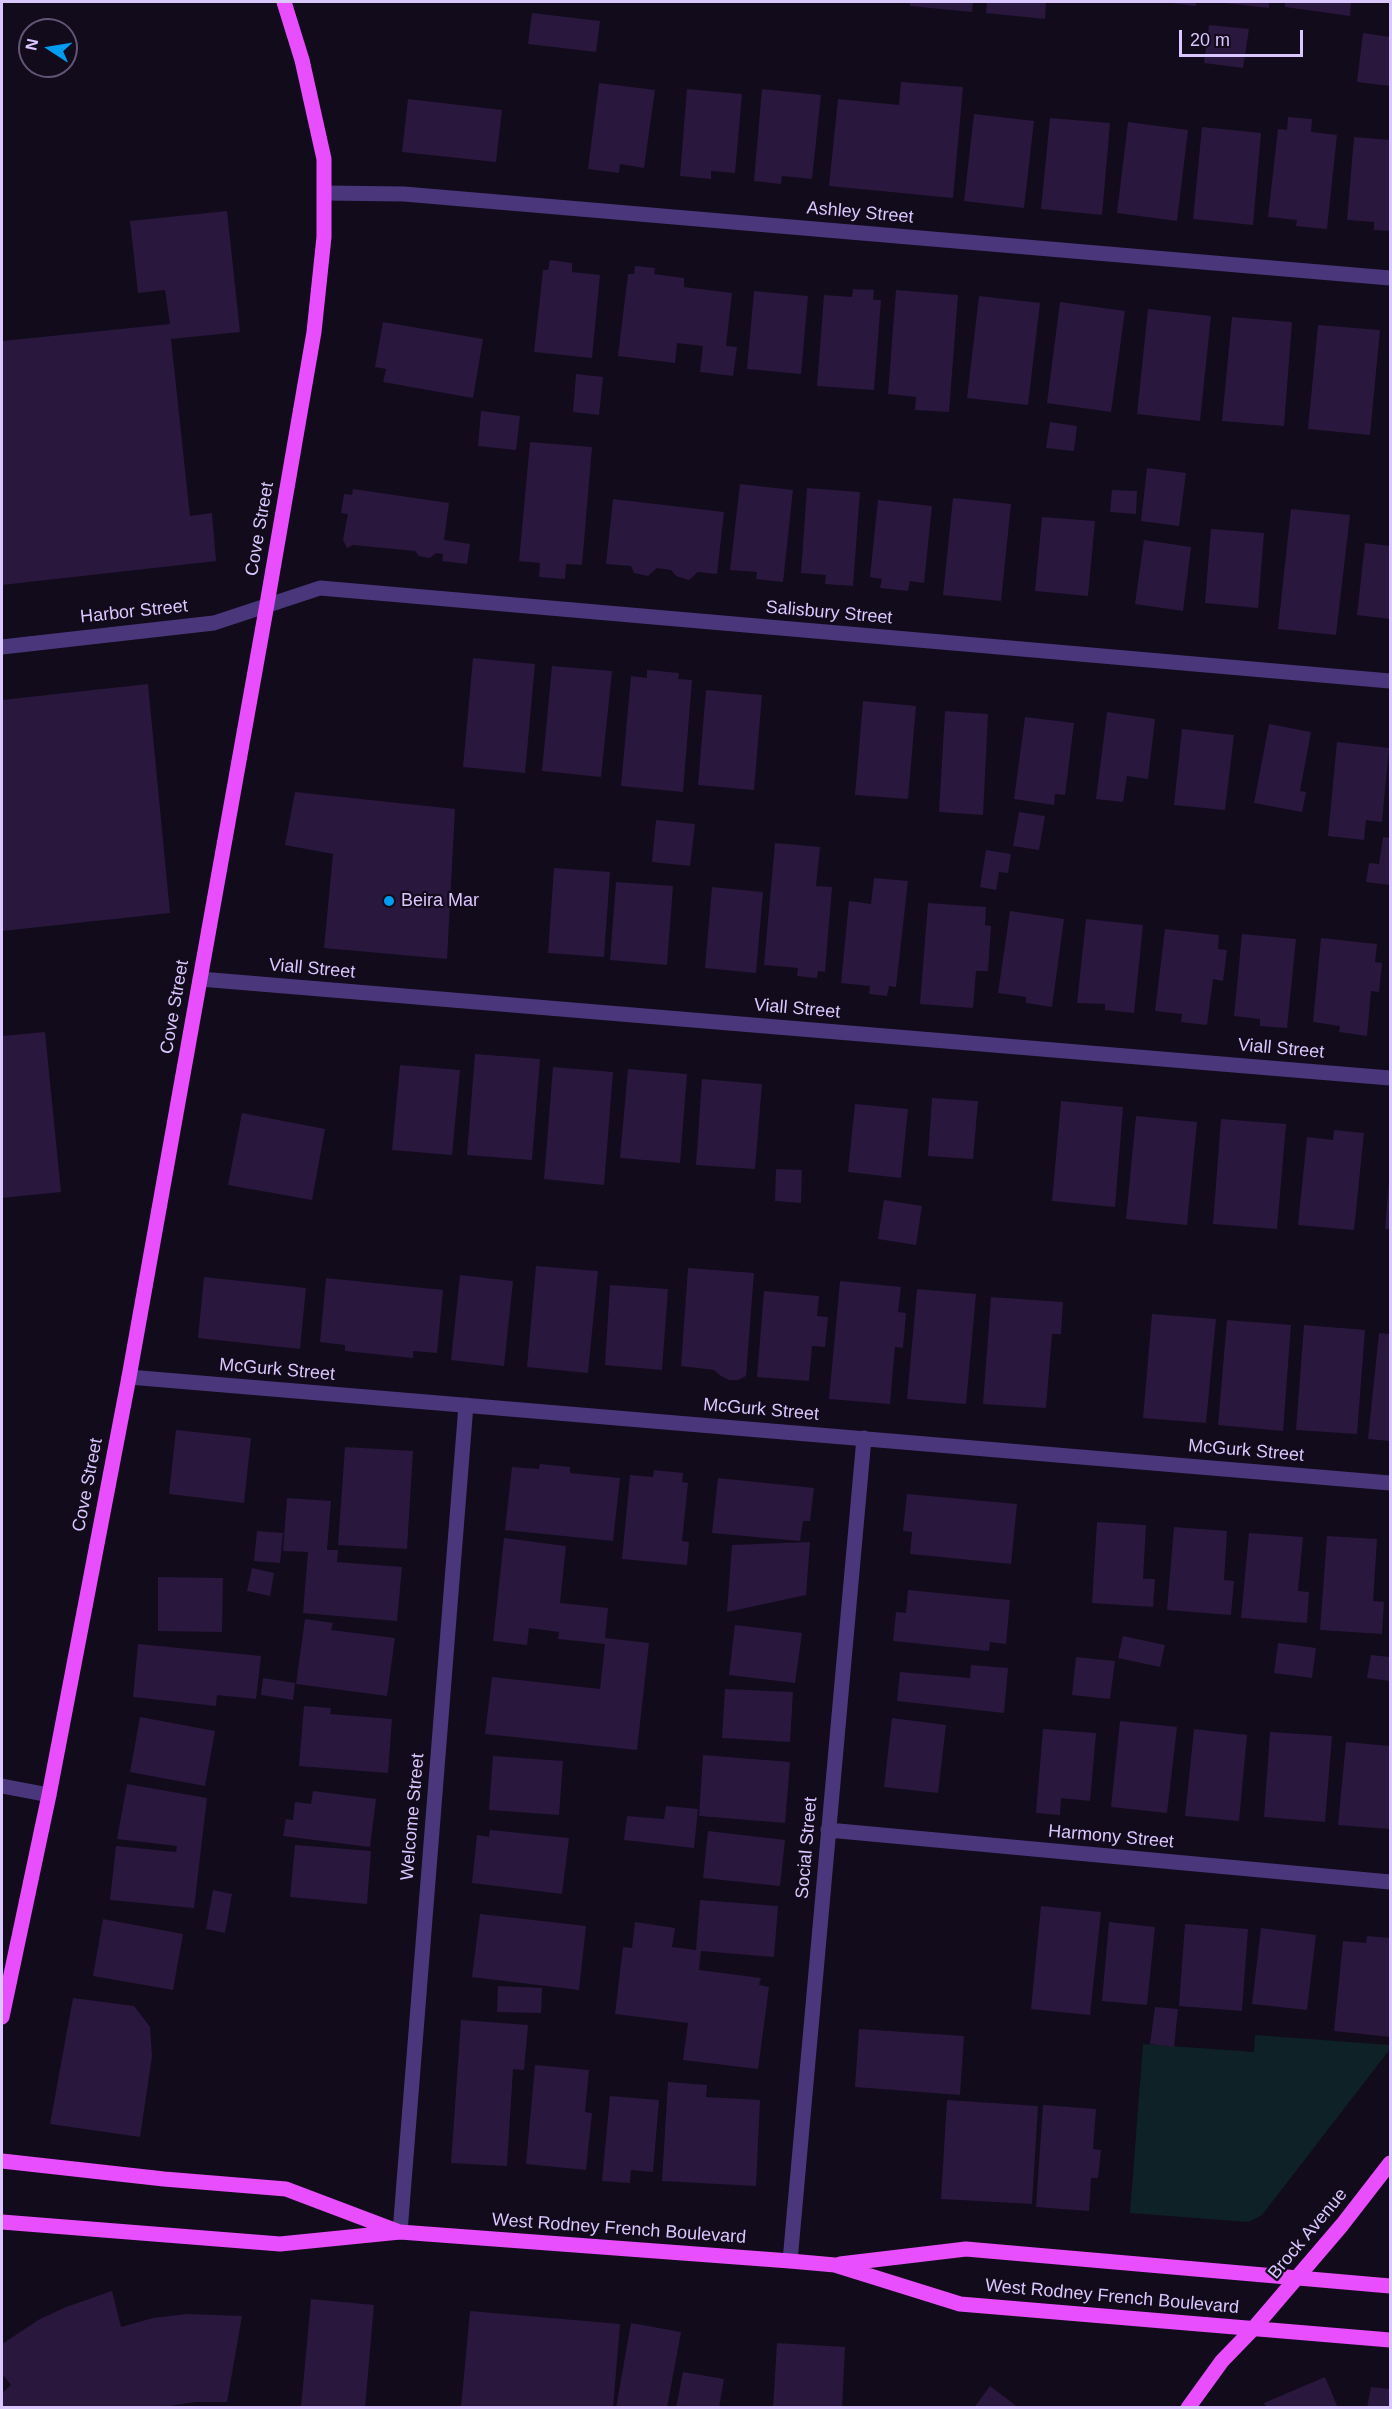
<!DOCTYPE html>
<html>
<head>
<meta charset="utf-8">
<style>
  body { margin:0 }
  #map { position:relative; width:1392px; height:2409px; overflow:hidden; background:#120b1c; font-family:Arial,sans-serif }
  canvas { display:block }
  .frame { position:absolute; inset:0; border:3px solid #dbc7ff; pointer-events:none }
  .north { position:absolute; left:18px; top:18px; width:60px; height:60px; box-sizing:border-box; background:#120b1c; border:2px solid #625677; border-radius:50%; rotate:282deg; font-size:16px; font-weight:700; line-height:24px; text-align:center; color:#dbc7ff }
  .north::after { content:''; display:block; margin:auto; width:21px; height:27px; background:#019df1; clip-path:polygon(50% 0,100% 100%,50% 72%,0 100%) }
  .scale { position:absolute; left:1179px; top:30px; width:124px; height:27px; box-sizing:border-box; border:3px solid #dbc7ff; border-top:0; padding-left:8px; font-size:18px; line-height:21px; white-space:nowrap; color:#dbc7ff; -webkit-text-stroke:4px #120b1c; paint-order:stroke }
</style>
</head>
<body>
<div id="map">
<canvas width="1392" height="2409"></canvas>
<div class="frame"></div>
<div class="north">N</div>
<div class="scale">20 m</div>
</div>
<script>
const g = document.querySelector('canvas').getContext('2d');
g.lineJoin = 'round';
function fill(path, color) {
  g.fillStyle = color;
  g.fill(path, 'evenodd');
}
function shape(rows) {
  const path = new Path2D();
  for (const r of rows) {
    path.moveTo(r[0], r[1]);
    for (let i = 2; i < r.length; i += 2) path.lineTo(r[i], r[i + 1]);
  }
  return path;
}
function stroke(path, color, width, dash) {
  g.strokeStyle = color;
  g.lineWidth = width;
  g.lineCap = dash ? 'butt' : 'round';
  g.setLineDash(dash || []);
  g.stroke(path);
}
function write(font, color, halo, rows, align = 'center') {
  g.font = font + ' Arial,sans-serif';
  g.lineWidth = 4.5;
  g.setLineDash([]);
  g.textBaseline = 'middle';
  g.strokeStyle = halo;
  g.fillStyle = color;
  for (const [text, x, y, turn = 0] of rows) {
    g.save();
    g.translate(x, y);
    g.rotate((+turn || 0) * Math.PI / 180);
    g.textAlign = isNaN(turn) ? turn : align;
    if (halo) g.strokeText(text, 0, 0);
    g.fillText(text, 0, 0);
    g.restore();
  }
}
fill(shape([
  [1255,2035,1390,2045,1390,2049,1262,2215,1249,2222,1130,2213,1143,2044,1254,2052]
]), '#0e2126');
fill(shape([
  [910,2,973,2,972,12,910,6],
  [987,2,1046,2,1045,19,986,13],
  [1162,2,1196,2,1196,6],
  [1215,2,1269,2,1269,8],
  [1285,2,1351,2,1350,16,1285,7],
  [532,13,600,21,596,52,528,44],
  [1209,25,1249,29,1243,68,1204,63],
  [1363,33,1390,37,1390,86,1357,82],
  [901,82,963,87,953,198,829,186,838,99,899,105],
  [599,83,655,90,644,168,620,164,619,173,588,169],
  [687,89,742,94,735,173,711,171,711,179,680,176],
  [762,89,821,95,812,179,782,176,781,184,754,181],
  [408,99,502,110,496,162,402,152],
  [974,114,1034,121,1024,208,964,201],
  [1288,117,1312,119,1311,132,1337,135,1327,229,1296,226,1297,220,1268,217,1278,129,1287,130],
  [1050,118,1110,123,1102,215,1041,209],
  [1128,122,1188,130,1177,221,1117,213],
  [1202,127,1261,133,1253,225,1193,219],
  [1354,137,1390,140,1390,231,1374,230,1374,222,1347,220],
  [227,211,240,332,171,339,190,516,212,513,216,561,2,585,2,341,170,324,165,290,138,293,130,221],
  [550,260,572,263,572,272,600,275,592,358,534,352,543,270,548,270],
  [635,266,655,268,654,274,684,278,684,287,732,293,726,346,737,347,733,376,700,372,703,346,677,343,675,363,618,356,628,274,634,274],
  [853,289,874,290,873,300,881,300,874,390,817,386,824,295,852,297],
  [896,290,958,295,949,412,915,410,916,397,888,394],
  [754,291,808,296,801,374,747,369],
  [979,296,1040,303,1028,405,967,398],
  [1060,302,1125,311,1111,412,1047,403],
  [1148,309,1211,316,1200,421,1137,414],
  [1232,317,1292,322,1284,426,1222,421],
  [383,322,483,339,473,398,383,382,386,369,375,367],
  [1318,325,1380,330,1370,435,1308,429],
  [576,374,603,377,599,415,573,412],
  [481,411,520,416,516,450,478,446],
  [1050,422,1077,426,1074,451,1046,448],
  [530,442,592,447,582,565,566,564,565,579,539,577,540,563,519,561],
  [1147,468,1186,473,1179,526,1141,521],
  [740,484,793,490,783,582,756,579,757,572,730,570],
  [807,488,860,492,853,586,825,584,826,575,801,573],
  [353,489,449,503,444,540,470,544,467,564,442,561,443,554,436,553,430,558,419,556,415,551,353,545,347,548,343,540,348,514,341,513,344,494,352,495],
  [1112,490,1137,491,1136,514,1110,512],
  [953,498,1011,504,1001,601,943,595],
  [613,499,724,512,717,574,698,572,689,580,676,576,671,570,657,568,648,576,634,573,631,566,606,564],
  [878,500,932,506,924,583,910,581,908,591,880,588,882,579,870,577],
  [1291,509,1350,515,1336,635,1278,629],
  [1042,517,1095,521,1088,596,1035,591],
  [1211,529,1264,533,1258,608,1205,603],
  [1144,540,1191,547,1183,611,1135,604],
  [1365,543,1390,546,1390,619,1357,615],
  [473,658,535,664,525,773,463,767],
  [552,666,612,671,601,777,542,771],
  [647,670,679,673,678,679,692,680,683,792,621,786,631,676,647,678],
  [148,684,170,913,2,931,2,700],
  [706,690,762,695,754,790,698,785],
  [863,701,916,706,908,799,855,795],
  [945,711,988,714,983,815,939,812],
  [1107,712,1155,719,1148,779,1127,776,1123,802,1096,799],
  [1025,717,1074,723,1065,795,1055,794,1054,805,1014,799],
  [1269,724,1311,732,1300,791,1306,792,1302,812,1254,803],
  [1182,729,1234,735,1225,810,1174,805],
  [1337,742,1389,748,1382,822,1366,820,1364,840,1328,836],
  [295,792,455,809,447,959,324,948,333,854,285,845],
  [1019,812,1045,816,1039,850,1013,846],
  [656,820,695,824,690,866,652,862],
  [1383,837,1390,838,1390,885,1366,882,1369,863,1379,864],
  [775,843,820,847,816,886,832,887,825,972,818,971,817,978,797,976,798,968,764,965],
  [986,850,1011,854,1008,873,999,872,996,890,980,887],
  [554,868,610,872,604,957,548,953],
  [874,878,908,881,896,987,889,986,887,996,869,994,870,986,841,983,849,901,871,904],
  [616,882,673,886,667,965,610,960],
  [712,887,763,892,756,973,705,968],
  [928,903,986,907,985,925,991,926,988,971,976,971,973,1008,920,1004],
  [1010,911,1064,919,1052,1007,1026,1003,1026,997,998,993],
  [1086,919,1143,925,1134,1013,1105,1010,1105,1004,1077,1003],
  [1165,929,1219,935,1218,949,1227,950,1223,981,1213,979,1207,1025,1181,1022,1182,1014,1155,1011],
  [1242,934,1296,939,1287,1028,1260,1026,1260,1019,1234,1016],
  [1321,938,1377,944,1375,962,1382,963,1379,992,1371,991,1367,1036,1339,1032,1340,1026,1313,1022],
  [45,1032,61,1192,2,1198,2,1036],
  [475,1054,540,1059,532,1160,467,1155],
  [400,1065,460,1070,452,1155,392,1150],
  [553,1067,613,1072,604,1185,544,1179],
  [628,1069,687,1074,680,1163,620,1158],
  [702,1079,762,1084,755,1169,696,1165],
  [932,1098,978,1101,973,1159,928,1156],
  [1061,1101,1123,1107,1115,1207,1052,1201],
  [855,1104,908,1109,901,1178,848,1172],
  [242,1113,325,1129,312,1200,228,1185],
  [1136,1116,1197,1122,1187,1225,1126,1219],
  [1221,1119,1286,1124,1277,1229,1213,1224],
  [1334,1130,1364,1133,1354,1230,1298,1225,1307,1137,1333,1140],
  [776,1169,802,1170,801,1203,775,1201],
  [1389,1182,1390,1182,1390,1229,1385,1229],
  [884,1200,922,1206,916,1245,878,1239],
  [536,1266,598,1271,588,1373,527,1367],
  [688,1268,754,1273,746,1376,738,1380,729,1380,721,1376,714,1370,681,1366],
  [460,1275,513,1281,504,1366,451,1360],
  [204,1277,306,1288,300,1349,198,1338],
  [326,1278,443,1290,437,1353,413,1351,413,1358,345,1351,345,1345,320,1342],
  [840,1281,901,1287,898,1312,906,1313,903,1348,895,1347,890,1404,829,1399],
  [610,1285,668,1289,662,1370,605,1365],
  [917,1289,976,1294,966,1404,907,1399],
  [764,1291,819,1296,817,1316,828,1317,825,1347,812,1346,809,1381,757,1377],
  [991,1297,1063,1302,1061,1334,1052,1334,1046,1408,983,1404],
  [1152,1314,1216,1319,1206,1423,1143,1418],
  [1227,1320,1291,1325,1283,1431,1218,1425],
  [1304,1325,1365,1330,1357,1434,1296,1430],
  [1379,1333,1390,1334,1390,1441,1368,1439],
  [176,1430,251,1438,244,1503,169,1494],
  [345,1447,413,1451,407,1549,338,1545],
  [540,1464,570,1467,570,1473,620,1478,613,1541,505,1530,512,1467,539,1469],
  [654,1470,683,1473,682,1482,688,1483,682,1541,689,1542,687,1565,622,1559,630,1475,653,1477],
  [718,1478,814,1488,810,1521,803,1521,800,1541,712,1533],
  [907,1494,1017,1504,1011,1564,910,1554,912,1532,903,1531],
  [287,1498,331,1501,327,1550,338,1550,337,1562,402,1567,397,1621,303,1613,308,1552,283,1551],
  [1097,1522,1146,1525,1143,1579,1155,1579,1153,1607,1092,1603],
  [1174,1527,1227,1531,1224,1580,1234,1581,1231,1615,1167,1610],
  [257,1531,283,1533,280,1563,254,1561],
  [1249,1533,1303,1537,1298,1591,1309,1592,1307,1623,1241,1618],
  [1327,1536,1377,1539,1373,1601,1384,1602,1382,1634,1320,1630],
  [504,1538,566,1546,560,1603,608,1608,605,1638,649,1643,637,1750,485,1734,492,1677,600,1689,605,1644,558,1639,559,1632,529,1628,527,1645,493,1641],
  [810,1542,806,1595,727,1612,732,1545],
  [252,1568,274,1573,270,1596,247,1591],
  [158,1577,223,1578,222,1632,158,1631],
  [908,1590,1010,1600,1006,1644,990,1642,989,1651,893,1641,896,1612,906,1613],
  [305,1619,333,1623,331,1630,395,1638,387,1696,296,1684],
  [735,1625,802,1633,795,1683,729,1675],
  [1123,1636,1165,1645,1160,1667,1118,1658],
  [1278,1643,1316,1648,1312,1678,1274,1673],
  [138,1644,261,1656,256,1699,217,1695,216,1706,133,1697],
  [1371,1655,1390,1657,1390,1681,1367,1678],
  [1076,1657,1115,1661,1110,1699,1072,1695],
  [971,1665,1008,1668,1004,1713,897,1701,900,1672,970,1678],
  [263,1678,295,1683,293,1700,261,1695],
  [725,1689,793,1692,790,1742,722,1738],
  [304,1706,331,1708,330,1714,392,1719,388,1773,299,1766],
  [140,1717,215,1731,205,1786,130,1772],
  [892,1718,946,1725,938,1793,884,1787],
  [1120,1721,1177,1727,1167,1813,1111,1807],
  [1043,1729,1096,1733,1090,1801,1061,1798,1060,1815,1036,1813],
  [1194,1729,1247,1735,1239,1821,1185,1816],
  [1270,1732,1332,1736,1325,1822,1264,1817],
  [1346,1742,1390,1746,1390,1829,1338,1825],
  [703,1755,790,1762,785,1823,699,1816],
  [493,1756,563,1761,559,1815,489,1810],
  [127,1784,207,1798,194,1908,110,1900,116,1846,176,1852,177,1846,117,1839],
  [313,1791,376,1799,370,1847,283,1836,286,1819,293,1820,295,1802,311,1804],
  [666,1806,698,1809,694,1848,624,1840,627,1816,664,1819],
  [490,1830,569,1838,562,1894,472,1883,477,1835,489,1837],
  [708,1831,785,1840,780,1886,703,1878],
  [295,1845,371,1851,367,1904,290,1897],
  [213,1890,232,1894,225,1933,206,1929],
  [700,1900,778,1906,774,1957,701,1951,699,1970,761,1978,759,1985,769,1987,758,2069,683,2060,688,2023,615,2014,623,1947,632,1948,635,1922,675,1928,672,1947,696,1950],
  [1041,1906,1101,1912,1090,2015,1031,2009],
  [480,1914,586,1926,579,1990,472,1977],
  [103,1919,183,1934,173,1990,93,1976],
  [1109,1922,1155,1927,1147,2005,1102,2001],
  [1185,1924,1248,1929,1242,2011,1179,2006],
  [1261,1928,1316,1935,1307,2010,1252,2004],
  [1367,1936,1390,1938,1390,2037,1334,2031,1343,1941,1366,1943],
  [498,1986,542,1988,541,2013,497,2012],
  [73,1998,134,2006,150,2027,152,2056,140,2137,50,2124],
  [1155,2007,1178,2009,1174,2047,1150,2044],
  [461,2020,528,2025,524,2070,513,2069,507,2166,451,2163],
  [859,2029,964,2036,960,2095,855,2087],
  [535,2065,589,2070,585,2112,592,2113,586,2170,526,2164],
  [668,2082,707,2085,706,2097,760,2100,756,2186,662,2181],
  [610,2096,659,2100,653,2172,631,2170,630,2183,602,2181],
  [947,2100,1038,2106,1032,2204,941,2199],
  [1043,2105,1096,2109,1093,2149,1101,2150,1098,2178,1091,2178,1089,2211,1036,2207],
  [112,2291,121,2327,153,2318,187,2314,242,2316,227,2402,196,2402,154,2408,2,2408,2,2393,11,2385,2,2374,2,2344,40,2319,66,2307],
  [311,2299,374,2305,365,2408,301,2408],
  [470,2311,620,2324,613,2408,461,2408],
  [631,2323,681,2332,667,2408,616,2408],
  [777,2343,845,2347,842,2408,773,2408],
  [683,2372,724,2379,719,2408,676,2408],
  [1325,2377,1338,2408,1266,2408,1264,2403],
  [990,2386,1019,2408,974,2408],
  [1371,2387,1390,2389,1390,2408,1367,2408]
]), '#29173d');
stroke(shape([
  [325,193,404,194,1390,278],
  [2,647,214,623,320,588,1390,681],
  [200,979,1390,1078],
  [129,1377,1390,1483],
  [2,1786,49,1795],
  [828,1830,1390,1882],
  [400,2232,466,1405],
  [790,2261,864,1438]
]), '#4a367b', 15);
stroke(shape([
  [2,2017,49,1795,129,1377,267,604,314,332,324,237,324,159,302,60,284,2],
  [2,2161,164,2179,286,2189,397,2231],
  [2,2222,280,2244,400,2232,790,2261,835,2265,960,2304,1390,2340],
  [840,2264,966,2249,1390,2286],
  [1188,2408,1222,2361,1253,2329,1342,2225,1390,2163]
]), '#e94efe', 15);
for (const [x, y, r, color] of [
  [389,901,6,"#019df1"]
]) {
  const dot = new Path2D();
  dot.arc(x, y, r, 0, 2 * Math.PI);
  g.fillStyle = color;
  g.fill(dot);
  stroke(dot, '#120b1c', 2);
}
write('18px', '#dbc7ff', '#120b1c', [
  ["Ashley Street",860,213,5],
  ["Cove Street",260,529,-80],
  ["Harbor Street",134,612,-6],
  ["Salisbury Street",829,613,5],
  ["Viall Street",312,969,5],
  ["Cove Street",175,1007,-80],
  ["Viall Street",797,1009,5],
  ["Viall Street",1281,1049,5],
  ["McGurk Street",277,1370,5],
  ["McGurk Street",761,1410,5],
  ["McGurk Street",1246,1451,5],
  ["Cove Street",88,1485,-79],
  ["Welcome Street",413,1817,-85],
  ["Harmony Street",1111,1837,5],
  ["Social Street",807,1848,-85],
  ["West Rodney French Boulevard",619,2229,4],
  ["Brock Avenue",1308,2234,-50],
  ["West Rodney French Boulevard",1112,2297,5]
]);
write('18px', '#dbc7ff', '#120b1c', [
  ["Beira Mar",401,901]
], 'left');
</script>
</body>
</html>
